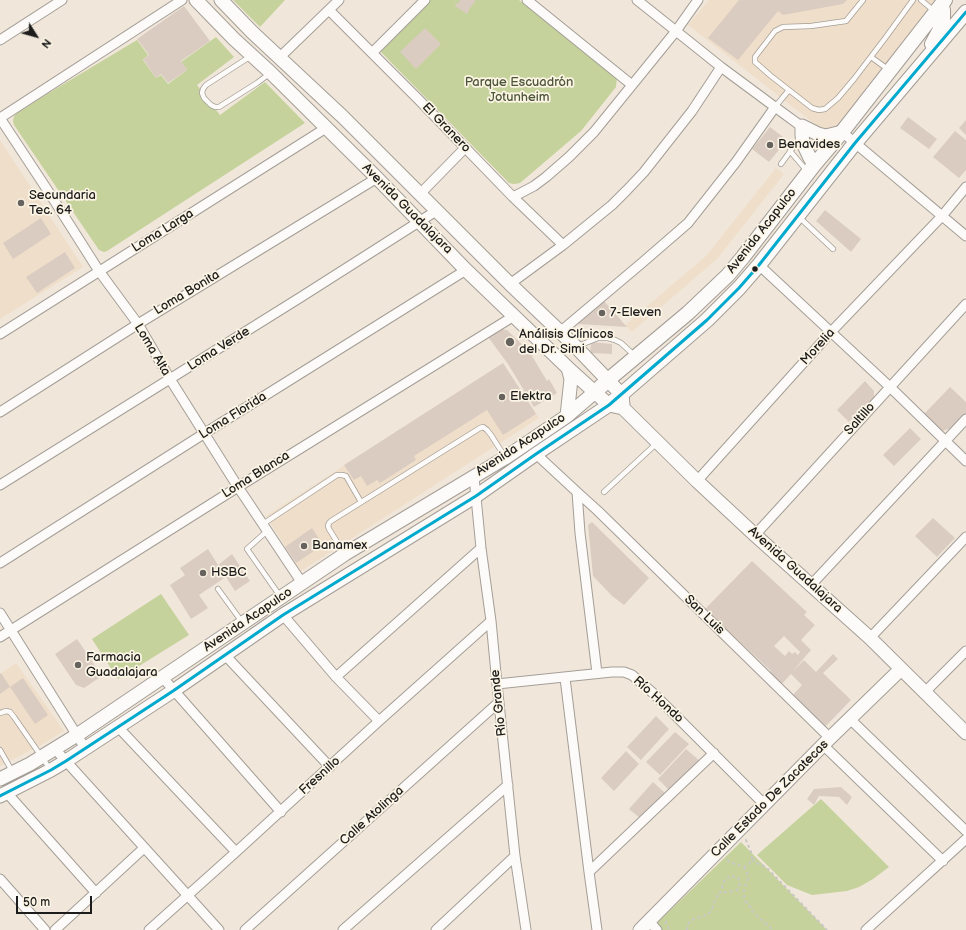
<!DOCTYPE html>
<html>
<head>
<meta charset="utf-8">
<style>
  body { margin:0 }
  #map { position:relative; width:966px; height:930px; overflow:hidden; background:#f0e7da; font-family:"Balsamiq Sans",sans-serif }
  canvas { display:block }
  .north { position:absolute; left:16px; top:16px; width:40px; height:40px; -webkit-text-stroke:3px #fcf5e5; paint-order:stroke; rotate:127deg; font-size:11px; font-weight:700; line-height:16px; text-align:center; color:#1c1c1c }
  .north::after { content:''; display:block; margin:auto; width:14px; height:18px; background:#1c1c1c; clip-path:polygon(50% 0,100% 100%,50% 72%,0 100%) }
  .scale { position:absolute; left:16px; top:896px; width:76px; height:18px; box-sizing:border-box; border:2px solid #1c1c1c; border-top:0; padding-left:5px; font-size:12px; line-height:14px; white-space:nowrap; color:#1c1c1c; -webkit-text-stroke:3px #fcf5e5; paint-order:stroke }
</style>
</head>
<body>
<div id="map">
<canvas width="966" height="930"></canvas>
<div class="north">N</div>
<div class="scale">50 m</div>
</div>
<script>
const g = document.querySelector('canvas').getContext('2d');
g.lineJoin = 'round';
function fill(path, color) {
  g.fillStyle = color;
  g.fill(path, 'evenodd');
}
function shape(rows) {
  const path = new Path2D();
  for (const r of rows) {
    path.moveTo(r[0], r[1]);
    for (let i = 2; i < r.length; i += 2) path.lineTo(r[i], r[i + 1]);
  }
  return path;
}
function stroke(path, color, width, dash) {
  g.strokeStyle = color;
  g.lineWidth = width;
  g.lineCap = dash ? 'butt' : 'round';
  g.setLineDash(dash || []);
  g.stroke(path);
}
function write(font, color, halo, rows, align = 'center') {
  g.font = font + ' "Balsamiq Sans",sans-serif';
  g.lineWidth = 3.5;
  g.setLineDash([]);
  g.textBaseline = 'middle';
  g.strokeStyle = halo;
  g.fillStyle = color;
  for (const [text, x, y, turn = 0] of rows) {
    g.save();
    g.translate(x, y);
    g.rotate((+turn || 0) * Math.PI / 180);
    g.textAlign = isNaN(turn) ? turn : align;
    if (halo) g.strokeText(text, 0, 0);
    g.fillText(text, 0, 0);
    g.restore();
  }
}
fill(shape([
  [709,0,935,0,830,136,688,25],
  [0,140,83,267,0,319],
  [776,168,784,174,717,259,632,332,625,325,706,256],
  [503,363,539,418,301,571,266,516],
  [16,663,64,731,41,745,0,766,0,674]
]), '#efdec9');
fill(shape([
  [233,0,285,0,260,27],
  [428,0,519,0,617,77,616,87,581,131,520,183,514,184,509,183,381,52,381,48],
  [216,37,234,57,197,85,220,115,265,82,305,123,107,251,104,252,99,250,14,125,13,121,14,116,17,113,42,97,137,40,148,55,143,60,156,78,161,75,168,84,187,70,181,62],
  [161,594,189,635,118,679,92,639],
  [821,799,889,867,873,879,859,887,847,891,812,895,787,885,757,855],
  [741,842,827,930,662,930,656,924]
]), '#c5d29b');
fill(shape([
  [460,0,476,0,468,11,469,11,467,14,455,6,456,3,458,4],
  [739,0,847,0,843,4,783,15,778,11,738,60,708,38],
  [184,6,210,41,181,61,187,70,168,83,161,74,156,78,143,59,149,55,137,39],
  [425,28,441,44,416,69,400,52],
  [908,117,937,139,929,149,900,128],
  [966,120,966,135,959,128],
  [770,127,787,140,769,162,752,149],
  [955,131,966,140,966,170,959,178,933,157],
  [825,210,861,239,851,252,816,221],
  [41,218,51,234,13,259,3,243],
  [65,252,75,268,37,293,26,277],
  [604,301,627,327,577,324],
  [500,329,507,330,529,351,547,381,549,379,557,393,534,407,508,364,488,337],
  [591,342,612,344,612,354,590,353],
  [503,363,536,414,503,435,487,410,414,456,416,460,380,483,377,480,367,486,361,476,354,480,344,465],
  [865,381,874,391,874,397,849,422,837,410],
  [950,387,966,402,966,414,952,428,942,431,924,414],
  [910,428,921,439,894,466,883,455],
  [933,518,955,538,937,557,915,536],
  [592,522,649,578,624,605,612,596,593,576,588,525],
  [312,528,323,545,296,563,285,547],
  [208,549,218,565,232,554,250,581,235,591,226,577,199,595,208,608,191,619,170,585,185,575,180,568],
  [752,561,807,612,804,615,815,625,801,640,811,650,793,671,804,660,816,672,833,654,838,659,823,673,851,700,824,728,791,697,802,685,791,674,780,686,768,674,771,671,705,609],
  [784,636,800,652,798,655,795,652,792,654,789,651,785,656,774,646],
  [77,639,102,676,84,688,76,685,55,654],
  [1,673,10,687,0,694,0,674],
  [23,678,48,715,35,724,10,687],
  [656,716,669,729,641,760,627,747],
  [675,732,689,744,660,775,646,762],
  [686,749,700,761,671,792,658,779],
  [626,751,639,764,614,791,601,778],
  [653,782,665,793,641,819,629,809],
  [841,787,852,797,847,805,839,797,819,796,814,805,807,799,814,789]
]), '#dbccc2');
const lane = shape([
  [863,0,846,21,811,26,783,27,775,31,755,57,755,62,771,76,812,108,819,110,825,109,838,98,854,79,886,37,913,0],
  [921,0,933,10],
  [251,56,206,85,203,89,202,93,204,98,211,105,215,107,219,107,257,83,269,74],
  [871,57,889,70],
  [775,107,789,90],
  [790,151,807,171],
  [781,164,800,138],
  [799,217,833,249],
  [578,346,598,338,608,338,615,340,621,343,635,356],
  [604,492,657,443],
  [263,524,337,475,342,475,346,476,361,502],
  [267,531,247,549,280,596],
  [344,553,329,529,328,526,329,523,331,521,480,428,483,427,487,430,491,435,505,457],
  [218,589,242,622],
  [0,713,6,711,10,712,14,717,50,769],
  [0,750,12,771]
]);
const street = shape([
  [527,0,632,85],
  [637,0,676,31,721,67,775,107,805,129],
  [329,10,419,100,513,197,563,245],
  [0,40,62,0],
  [372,53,425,0],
  [279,58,339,0],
  [0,118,52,197,99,271,138,324,170,379,238,487,302,583],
  [0,118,182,0],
  [842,132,966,236],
  [420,194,465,148],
  [513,197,534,186,546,177,569,157,594,132,676,31,698,0],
  [759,265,890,387,966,461],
  [510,284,563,245,612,205,627,190,644,172,692,111,721,67],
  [560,332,643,262,688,223,736,162,775,107],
  [0,334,326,128],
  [0,412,138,324,377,178],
  [536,454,577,492,580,533,597,673],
  [474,477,481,548,491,621,497,684,515,856,526,930],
  [697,481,831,332,942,216,966,187],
  [0,485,301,297,436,211],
  [577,492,598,511,830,738],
  [755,535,966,304],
  [0,563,205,433,466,270],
  [811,585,966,419],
  [0,613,85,748],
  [283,615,336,677,379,721],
  [0,637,238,487,514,316],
  [870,638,966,537],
  [225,655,330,767],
  [336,677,481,548],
  [163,678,281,812],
  [565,678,589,872,597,930],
  [497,684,612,672,624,672,632,675,653,693,764,804],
  [925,692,966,651],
  [850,719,966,831],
  [118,727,236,852],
  [823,745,943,861],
  [55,749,219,930],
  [7,793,96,893],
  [589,872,714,753],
  [0,879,45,930],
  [649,921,657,930],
  [55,930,144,848],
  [149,930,236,852,379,721,491,621],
  [245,930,499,702],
  [343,930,508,785],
  [436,930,515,856],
  [866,930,966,839]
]);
const secondary = shape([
  [196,0,234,39,270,72,377,178,466,270,568,368,609,405,623,408,697,481,755,535,870,638,966,733],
  [221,0,252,32,343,117,510,284,576,347,622,395,623,405],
  [814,165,809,156,803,143,802,135,802,126,818,134,826,136,842,132],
  [567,416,571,379,568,368],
  [0,779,30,764,77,735,345,554,505,458,567,416,595,392],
  [0,796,51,770,66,761,173,691,283,615,476,496,536,454,609,405],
  [640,930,830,738,901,669]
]);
const primary = shape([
  [932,44,939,31,943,19,943,10,941,5],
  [595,392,608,380,688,313,728,275,743,257,814,165,842,132,945,0],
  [609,405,707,320,739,288,759,265,855,143,966,12]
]);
stroke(lane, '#a49e97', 6);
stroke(street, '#a49e97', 11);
stroke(secondary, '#a49e97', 15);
stroke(primary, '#a49e97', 16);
stroke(shape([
  [752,859,757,863,766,867,827,930],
  [727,860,732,863,744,867,749,864,752,859,751,852,746,840,745,841],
  [744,867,747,871,748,879,744,889,744,896,745,901,750,906,751,910,773,930],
  [732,876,736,877,739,879,740,883,739,887,737,890,734,891,720,893,725,879,732,876],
  [666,921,666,924,670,930],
  [687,930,688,924,691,920,707,915,711,911,716,898,720,893]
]), '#c8c7c4', 2, [3, 3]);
stroke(lane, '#fdfbf9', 4.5);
stroke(street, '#fdfbf9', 9);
stroke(secondary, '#fdfbf9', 13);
stroke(primary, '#fdfbf9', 14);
stroke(shape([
  [0,796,51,770,66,761,173,691,283,615,476,496,536,454,609,405,707,320,739,288,759,265,855,143,966,12]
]), '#00a9ce', 3);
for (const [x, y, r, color] of [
  [770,145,4,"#66635e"],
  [21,203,4,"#66635e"],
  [755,269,3.5,"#1c1c1c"],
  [602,313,4,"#66635e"],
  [510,342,5,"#66635e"],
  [502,397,4,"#66635e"],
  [304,546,4,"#66635e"],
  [203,573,4,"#66635e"],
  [78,665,4,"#66635e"]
]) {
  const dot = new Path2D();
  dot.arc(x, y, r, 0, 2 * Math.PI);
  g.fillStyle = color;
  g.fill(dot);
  stroke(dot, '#fcf5e5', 1.5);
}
write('13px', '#4b5537', '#fcf5e5', [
  ["Parque Escuadrón",519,83],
  ["Jotunheim",519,98]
]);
write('13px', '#1c1c1c', '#fcf5e5', [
  ["El Granero",446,128,46],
  ["Avenida Guadalajara",407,209,45],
  ["Loma Larga",163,231,-32],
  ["Avenida Acapulco",762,231,-52],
  ["Loma Bonita",187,293,-31],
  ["Morelia",818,347,-48],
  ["Loma Verde",219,349,-32],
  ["Loma Alta",152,350,59],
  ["Loma Florida",233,416,-32],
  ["Saltillo",860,419,-48],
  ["Avenida Acapulco",521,445,-33],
  ["Loma Blanca",256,475,-32],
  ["Avenida Guadalajara",795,570,42],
  ["San Luis",704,615,44],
  ["Avenida Acapulco",248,620,-34],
  ["Río Hondo",658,700,42],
  ["Río Grande",499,703,-96],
  ["Fresnillo",320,776,-42],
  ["Calle Estado De Zacatecas",770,799,-45],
  ["Calle Atolinga",372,816,-42]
]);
write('13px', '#1c1c1c', '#fcf5e5', [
  ["Benavides",778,145],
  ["Secundaria",29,196],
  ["Tec. 64",29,211],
  ["7-Eleven",610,313],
  ["Análisis Clínicos",519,335],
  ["del Dr. Simi",519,350],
  ["Elektra",510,397],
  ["Banamex",312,546],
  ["HSBC",211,573],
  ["Farmacia",86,658],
  ["Guadalajara",86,673]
], 'left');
</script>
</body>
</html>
